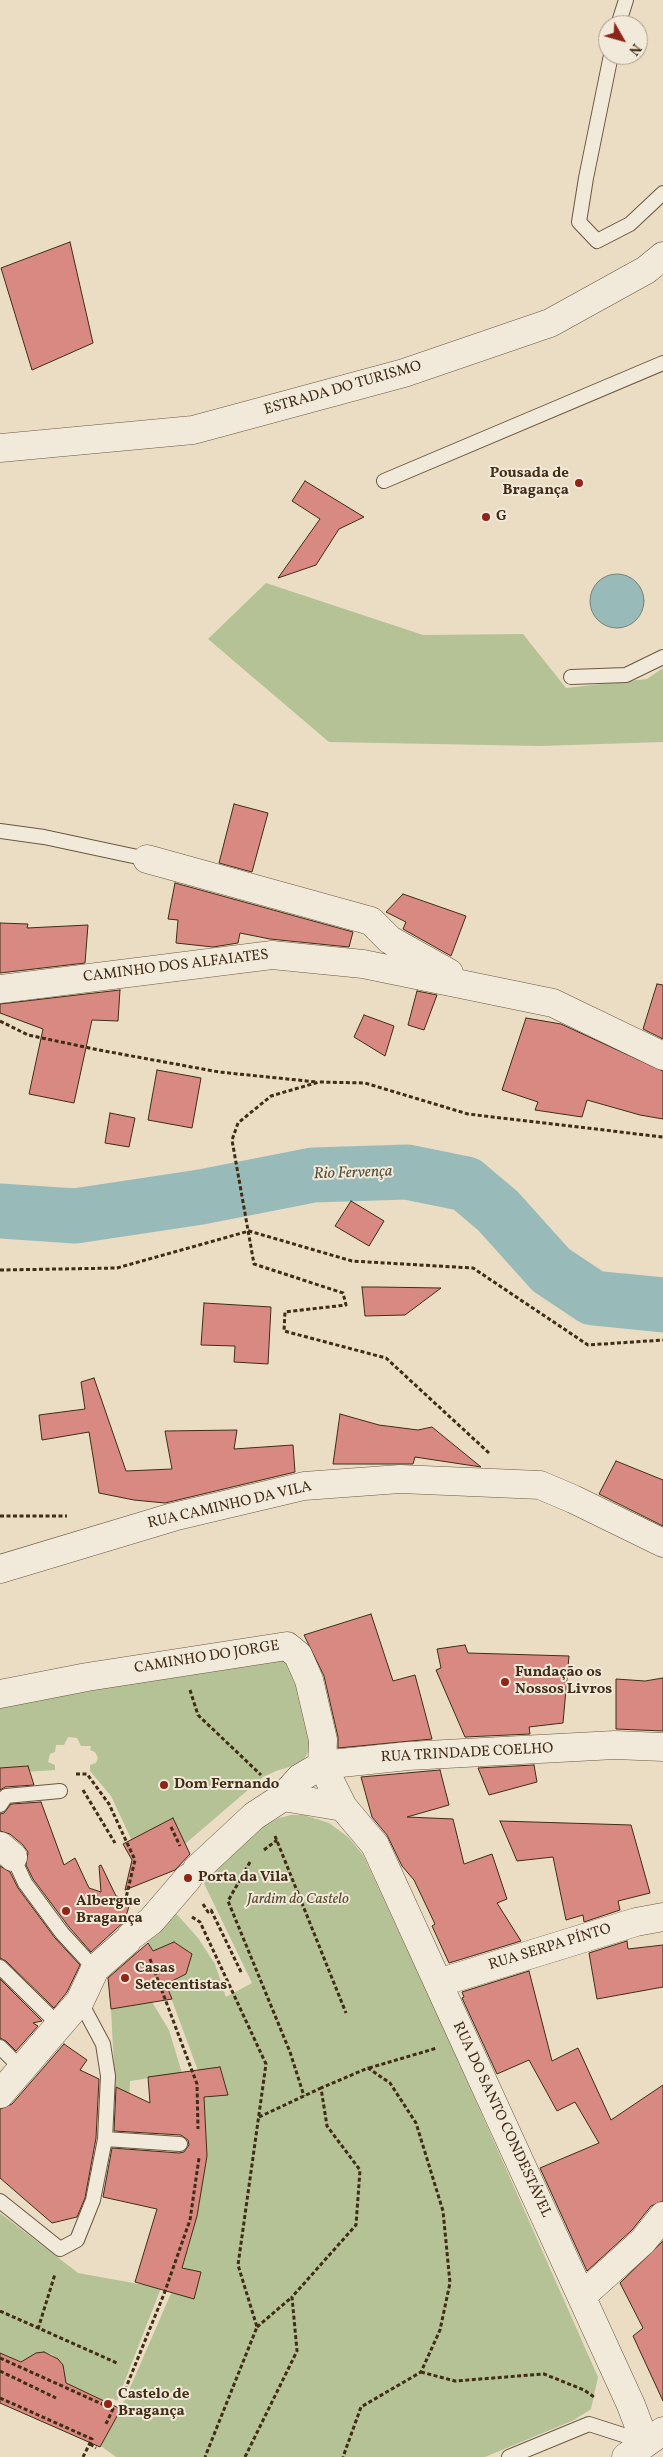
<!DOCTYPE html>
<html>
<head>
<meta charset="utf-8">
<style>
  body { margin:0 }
  #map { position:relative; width:663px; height:2457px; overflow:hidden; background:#eaddc4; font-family:Vollkorn,serif }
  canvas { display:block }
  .north { position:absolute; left:598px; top:15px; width:50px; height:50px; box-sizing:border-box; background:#f1e9d9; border:1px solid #ab9d8b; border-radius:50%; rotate:128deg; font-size:14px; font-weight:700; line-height:20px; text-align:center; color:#412c15 }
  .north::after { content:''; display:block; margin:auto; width:18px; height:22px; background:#8f2418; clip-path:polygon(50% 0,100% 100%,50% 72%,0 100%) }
</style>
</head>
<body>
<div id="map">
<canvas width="663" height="2457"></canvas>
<div class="north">N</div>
</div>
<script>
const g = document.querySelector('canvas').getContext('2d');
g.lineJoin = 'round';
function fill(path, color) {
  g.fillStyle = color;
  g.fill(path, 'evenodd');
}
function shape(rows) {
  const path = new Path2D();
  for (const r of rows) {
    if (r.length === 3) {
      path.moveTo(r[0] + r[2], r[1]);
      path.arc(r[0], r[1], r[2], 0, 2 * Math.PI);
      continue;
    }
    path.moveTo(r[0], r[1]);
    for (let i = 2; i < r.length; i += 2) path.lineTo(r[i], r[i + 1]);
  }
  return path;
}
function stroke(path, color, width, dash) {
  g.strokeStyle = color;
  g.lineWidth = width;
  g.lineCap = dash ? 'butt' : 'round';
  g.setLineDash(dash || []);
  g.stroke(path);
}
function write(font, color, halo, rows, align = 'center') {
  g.font = font + ' Vollkorn,serif';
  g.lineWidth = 4;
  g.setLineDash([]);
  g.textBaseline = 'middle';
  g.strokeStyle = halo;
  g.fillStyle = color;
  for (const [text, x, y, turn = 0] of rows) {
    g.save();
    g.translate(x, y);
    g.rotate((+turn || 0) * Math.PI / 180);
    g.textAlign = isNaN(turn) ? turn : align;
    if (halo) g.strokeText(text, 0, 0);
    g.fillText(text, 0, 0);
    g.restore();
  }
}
fill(shape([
  [266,583,423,635,523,634,566,688,647,679,663,668,663,742,540,746,329,742,208,639],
  [279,1655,302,1678,314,1741,302,1763,276,1771,263,1777,185,1844,133,1843,111,1796,90,1771,90,1765,96,1763,98,1758,95,1752,90,1750,91,1746,81,1746,77,1738,68,1737,64,1745,56,1745,55,1752,50,1754,48,1762,55,1765,55,1770,25,1772,0,1768,0,1704],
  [291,1815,304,1815,329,1823,348,1837,363,1855,445,2031,598,2377,591,2409,574,2420,485,2457,116,2457,101,2446,123,2404,182,2268,197,2216,207,2157,204,2097,228,2095,220,2067,198,2071,166,1984,186,1974,191,1954,174,1942,153,1951,147,1940,173,1910,198,1938,215,1964,226,1997,252,1983,200,1875,255,1831,279,1818],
  [152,2002,169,2030,182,2073,130,2081,129,2105,116,2105,111,2009],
  [0,2213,78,2273,161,2288,117,2401,112,2398,108,2403,62,2382,63,2365,52,2354,36,2353,24,2363,0,2353]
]), '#b4c296');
const water = shape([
  [617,601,27]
]);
fill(water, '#98bbb9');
stroke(water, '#758277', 1);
stroke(shape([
  [0,1211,75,1216,201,1197,313,1175,407,1172,466,1184,498,1211,551,1270,593,1298,663,1305]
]), '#98bbb9', 55);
const building = shape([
  [70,242,93,343,32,370,1,268,70,242],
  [305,481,364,517,339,529,316,565,278,578,320,519,292,501,305,481],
  [234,804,268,813,252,872,219,863,234,804],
  [175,883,353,932,349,947,270,939,240,933,238,943,213,947,176,943,178,920,168,919,175,883],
  [403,894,466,916,451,956,403,929,406,922,386,912,403,894],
  [0,923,28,924,27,928,88,925,85,963,0,973,0,923],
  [657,984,663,985,663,1039,643,1029,657,984],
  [120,990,118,1021,92,1020,74,1103,29,1094,43,1029,0,1013,0,1004,120,990],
  [417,991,437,995,424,1030,408,1025,417,991],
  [364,1015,394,1026,385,1056,354,1037,364,1015],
  [526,1018,561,1024,663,1071,663,1119,640,1115,587,1100,582,1117,535,1110,538,1102,502,1090,526,1018],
  [157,1070,201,1078,192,1128,148,1120,157,1070],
  [110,1113,135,1118,129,1147,105,1143,110,1113],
  [351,1201,384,1221,369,1246,335,1226,351,1201],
  [362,1287,376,1287,441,1288,405,1315,365,1316,362,1287],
  [204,1303,271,1307,268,1364,234,1362,235,1346,201,1345,204,1303],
  [94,1378,126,1471,172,1469,165,1431,237,1430,234,1449,293,1445,295,1472,165,1503,134,1500,99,1493,89,1432,42,1440,39,1415,85,1409,81,1382,94,1378],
  [340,1414,379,1425,418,1430,432,1427,481,1467,415,1457,413,1464,333,1464,340,1414],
  [616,1461,663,1480,663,1526,599,1494,616,1461],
  [371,1614,393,1681,415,1675,432,1739,338,1748,338,1737,324,1676,304,1635,371,1614],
  [465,1645,468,1653,569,1656,563,1723,529,1727,530,1734,465,1737,436,1670,441,1668,437,1649,465,1645],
  [663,1678,663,1731,616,1729,616,1679,645,1681,663,1678],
  [534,1765,537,1782,489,1795,478,1768,534,1765],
  [28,1766,34,1785,5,1787,0,1790,0,1768,28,1766],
  [440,1770,449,1805,407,1817,453,1819,464,1864,492,1854,507,1899,497,1903,521,1941,449,1963,432,1926,435,1924,414,1880,402,1866,387,1835,372,1817,361,1777,440,1770],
  [41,1802,64,1865,75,1858,89,1888,101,1892,99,1866,101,1865,116,1896,131,1900,126,1916,127,1919,91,1952,69,1927,33,1879,26,1865,28,1852,23,1845,10,1834,0,1831,0,1814,4,1813,11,1804,41,1802],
  [173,1818,190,1854,175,1870,125,1890,132,1860,123,1844,173,1818],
  [500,1821,631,1825,650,1893,618,1901,620,1910,584,1922,583,1915,566,1920,553,1857,517,1861,500,1821],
  [0,1866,10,1872,18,1888,55,1938,80,1965,67,1992,54,2008,6,1961,0,1958,0,1866],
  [627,1941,628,1949,663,1945,663,1987,597,1999,589,1953,627,1941],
  [174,1942,192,1954,186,1974,166,1984,172,1999,111,2009,108,1978,148,1943,153,1951,174,1942],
  [529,1971,552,2061,578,2048,611,2120,663,2085,663,2201,651,2206,632,2230,587,2271,540,2168,599,2143,575,2102,557,2111,529,2060,497,2074,462,1998,464,1997,462,1992,529,1971],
  [0,1979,42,2021,33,2023,38,2026,16,2051,6,2041,0,2038,0,1979],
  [64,2044,87,2060,80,2070,99,2079,96,2138,85,2198,77,2217,52,2223,0,2178,0,2109,12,2104,64,2044],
  [220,2067,228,2095,204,2097,207,2156,197,2216,182,2268,201,2272,194,2299,135,2282,157,2209,103,2197,112,2148,179,2153,184,2152,189,2145,188,2140,181,2135,114,2131,116,2087,150,2103,148,2077,220,2067],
  [663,2241,663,2401,633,2336,643,2328,620,2283,663,2241],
  [44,2352,58,2359,63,2365,66,2383,121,2409,100,2447,0,2403,0,2353,21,2362,36,2353,44,2352]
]);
fill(building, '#d88a82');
stroke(building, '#412c15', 1);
const service = shape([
  [618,25,626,0],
  [611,55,586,178,579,222,597,241,630,224,663,193],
  [384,481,663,363],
  [571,677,626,675,663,657],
  [0,831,44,837,147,859],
  [0,1805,6,1796,60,1791],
  [13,1857,25,1883,62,1933,95,1969],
  [0,1967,60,2026],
  [0,2047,22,2069],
  [105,2139,180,2144],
  [0,2201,60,2249,77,2240,93,2200,105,2139,108,2076,103,2044,80,2001],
  [509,2457,589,2424,645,2442]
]);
const minor = shape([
  [147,859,371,921,390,940,449,973],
  [0,989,272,955,363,964,553,1003,663,1056],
  [0,1569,173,1517,304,1486,400,1479,540,1485,573,1499,663,1543],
  [0,1694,87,1677,287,1646,298,1655,309,1680,323,1740,322,1765,343,1807],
  [283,1797,343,1807,375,1845,631,2405,645,2442],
  [0,1846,13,1857],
  [197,1869,254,1816,283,1797,300,1778,322,1765,408,1756,615,1745,663,1747],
  [131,1936,151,1921,188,1878],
  [438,1983,636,1922,663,1917],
  [0,2094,80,2001,95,1969,127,1941],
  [582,2296,643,2241,663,2216],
  [626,2457,663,2431]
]);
const tertiary = shape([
  [0,448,193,430,404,373,550,323,646,270,663,256]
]);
stroke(service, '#6b5841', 16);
stroke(minor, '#6b5841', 29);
stroke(tertiary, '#6b5841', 29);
stroke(shape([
  [0,1021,28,1035,99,1050,219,1072,317,1082],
  [489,1453,386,1358,284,1331,285,1312,346,1305,343,1293,254,1264,232,1140,238,1123,271,1096,319,1082,365,1083,468,1114,663,1137],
  [0,1516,67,1516],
  [190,1690,198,1715,261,1775],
  [76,1774,87,1774,109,1804,135,1860,125,1902],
  [83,1790,115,1843],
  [171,1827,180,1846],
  [275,1836,346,2013],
  [264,1850,277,1840],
  [250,1862,228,1901,290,2052,304,2096],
  [203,1904,208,1912,211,1910,242,1974],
  [192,1917,200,1922,266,2064,238,2265,257,2327,205,2457],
  [150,1959,197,2084,198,2129],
  [369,2068,437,2048],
  [259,2117,321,2088],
  [0,2311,117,2363],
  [257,2327,292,2297],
  [38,2329,55,2274],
  [0,2358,113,2409,105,2426],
  [0,2371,56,2398],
  [421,2372,455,2381,544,2374,584,2390,594,2397],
  [125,2390,164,2294,190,2220,199,2158],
  [0,2398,92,2439,83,2457],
  [90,2444,96,2448],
  [245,2457,297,2351,292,2297,356,2225,360,2170,327,2126,321,2088,368,2068,390,2083,416,2123,443,2211,450,2283,440,2330,421,2372,361,2407,343,2457]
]), '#412c15', 3, [4, 2.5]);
stroke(service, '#f1e9d9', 14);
stroke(minor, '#f1e9d9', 28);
stroke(tertiary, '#f1e9d9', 28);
stroke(shape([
  [0,1270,117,1268,249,1231,352,1261,473,1268,588,1345,663,1340]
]), '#412c15', 3, [4, 2.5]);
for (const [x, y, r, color] of [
  [579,483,5,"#8f2418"],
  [486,517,5,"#8f2418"],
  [505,1682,5,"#8f2418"],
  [164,1785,5,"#8f2418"],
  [188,1878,5,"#8f2418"],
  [66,1911,5,"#8f2418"],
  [125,1978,5,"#8f2418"],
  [108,2404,5,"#8f2418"]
]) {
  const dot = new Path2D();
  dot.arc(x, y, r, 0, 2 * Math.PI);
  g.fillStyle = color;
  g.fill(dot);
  stroke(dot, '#f1e9d9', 2);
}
write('15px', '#412c15', '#f1e9d9', [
  ["ESTRADA DO TURISMO",343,389,-16],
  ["CAMINHO DOS ALFAIATES",176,967,-7],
  ["RUA CAMINHO DA VILA",230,1506,-13],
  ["CAMINHO DO JORGE",207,1658,-9],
  ["RUA TRINDADE COELHO",467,1754,-3],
  ["RUA SERPA PÍNTO",550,1948,-17],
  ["RUA DO SANTO CONDESTÁVEL",501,2120,65]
]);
write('bold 15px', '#412c15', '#f1e9d9', [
  ["Pousada de",569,474,"right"],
  ["Bragança",569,491,"right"],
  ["G",496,517],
  ["Fundação os",515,1673],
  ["Nossos Livros",515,1690],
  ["Dom Fernando",174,1785],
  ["Porta da Vila",198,1878],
  ["Albergue",76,1902],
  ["Bragança",76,1919],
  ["Casas",135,1969],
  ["Setecentistas",135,1986],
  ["Castelo de",118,2395],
  ["Bragança",118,2412]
], 'left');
write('italic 15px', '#584a2f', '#f1e9d9', [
  ["Jardim do Castelo",298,1900]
]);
write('italic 16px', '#57503e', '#f1e9d9', [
  ["Rio Fervença",353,1174,-2]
]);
</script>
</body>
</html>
